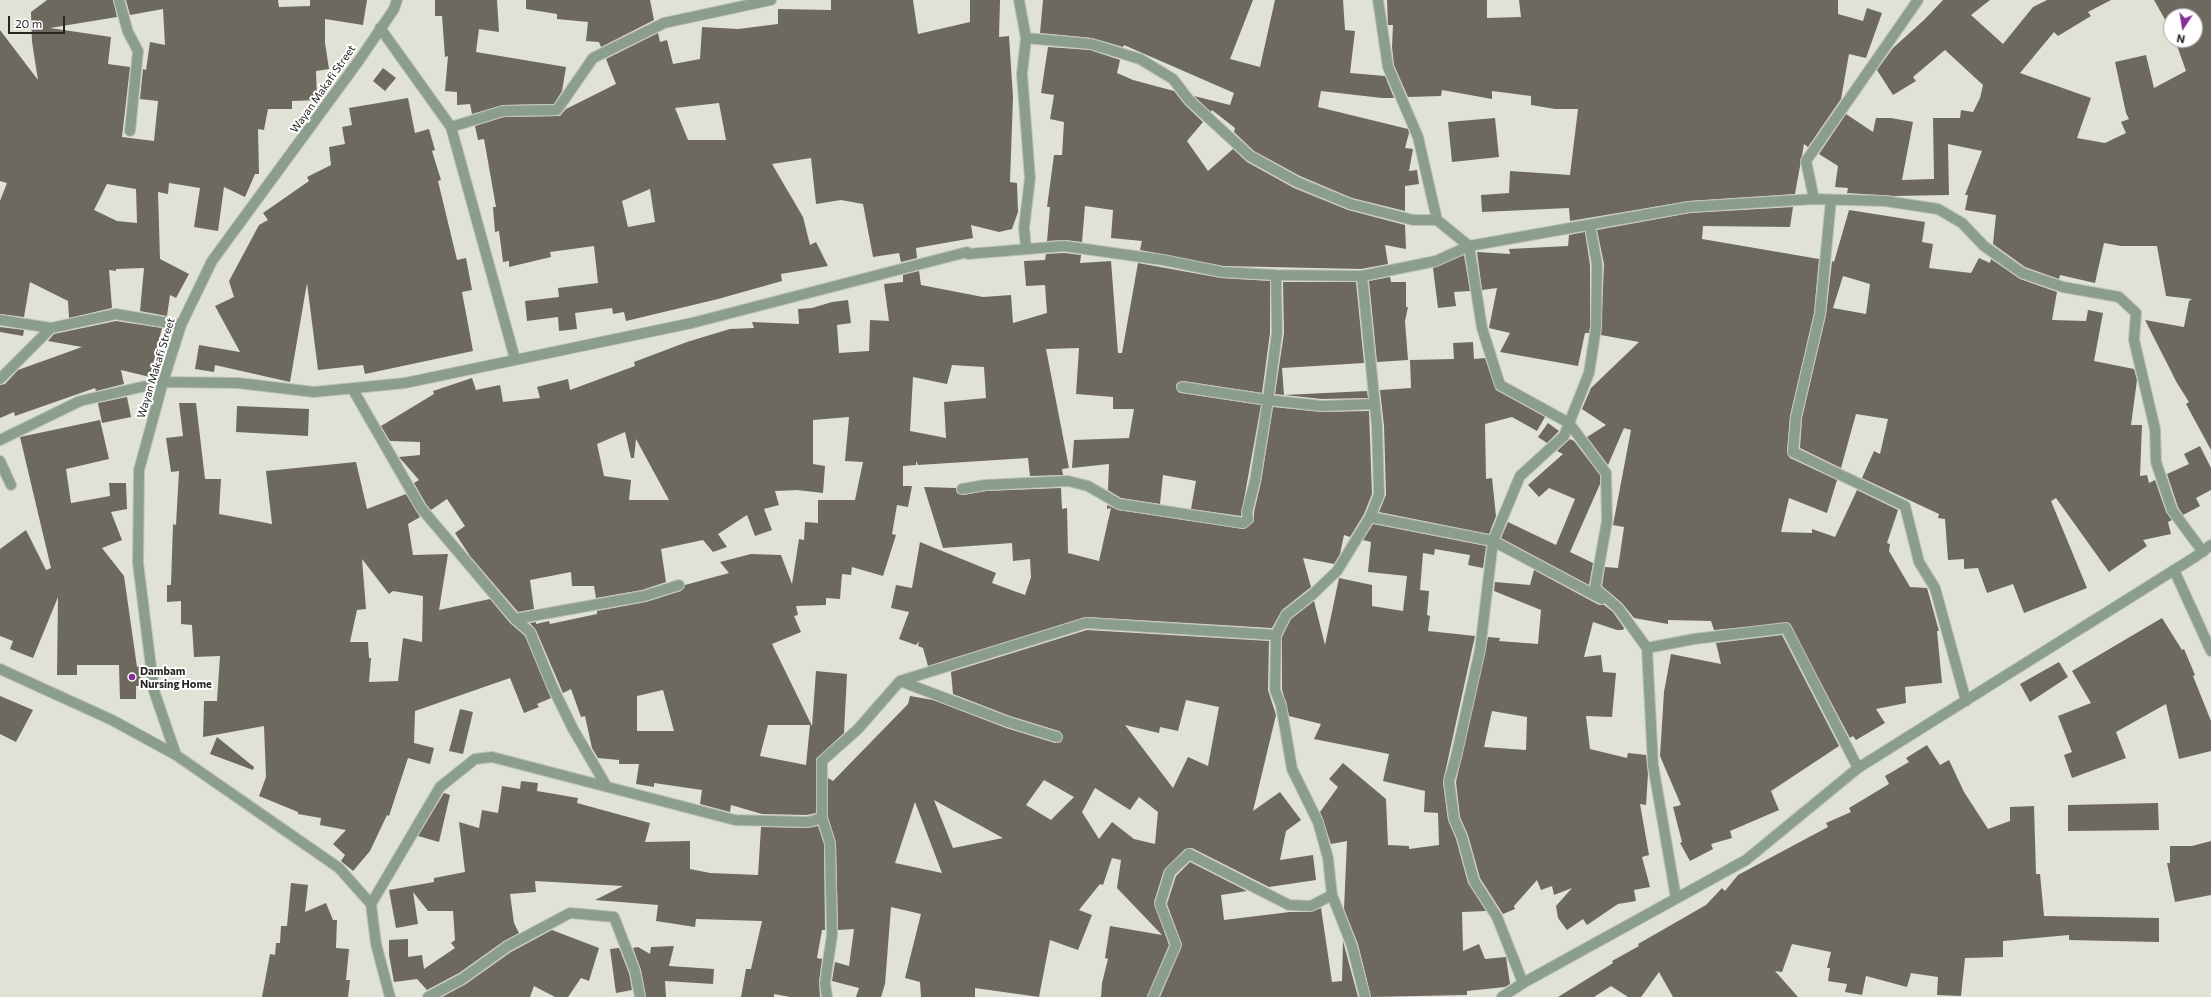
<!DOCTYPE html>
<html>
<head>
<meta charset="utf-8">
<style>
  body { margin:0 }
  #map { position:relative; width:2211px; height:997px; overflow:hidden; background:#e0e2d6; font-family:Commissioner,sans-serif }
  canvas { display:block }
  .north { position:absolute; left:2163px; top:8px; width:40px; height:40px; box-sizing:border-box; background:#fff; border:1px solid #a8a8a6; border-radius:50%; rotate:192deg; font-size:11px; font-weight:700; line-height:16px; text-align:center; color:#252621 }
  .north::after { content:''; display:block; margin:auto; width:14px; height:18px; background:#882c97; clip-path:polygon(50% 0,100% 100%,50% 72%,0 100%) }
  .scale { position:absolute; left:8px; top:16px; width:57px; height:18px; box-sizing:border-box; border:2px solid #252621; border-top:0; padding-left:5px; font-size:12px; line-height:14px; white-space:nowrap; color:#252621; -webkit-text-stroke:3px #fff; paint-order:stroke }
</style>
</head>
<body>
<div id="map">
<canvas width="2211" height="997"></canvas>
<div class="north">N</div>
<div class="scale">20 m</div>
</div>
<script>
const g = document.querySelector('canvas').getContext('2d');
g.lineJoin = 'round';
function fill(path, color) {
  g.fillStyle = color;
  g.fill(path, 'evenodd');
}
function shape(rows) {
  const path = new Path2D();
  for (const r of rows) {
    path.moveTo(r[0], r[1]);
    for (let i = 2; i < r.length; i += 2) path.lineTo(r[i], r[i + 1]);
  }
  return path;
}
function stroke(path, color, width, dash) {
  g.strokeStyle = color;
  g.lineWidth = width;
  g.lineCap = dash ? 'butt' : 'round';
  g.setLineDash(dash || []);
  g.stroke(path);
}
function write(font, color, halo, rows, align = 'center') {
  g.font = font + ' Commissioner,sans-serif';
  g.lineWidth = 4;
  g.setLineDash([]);
  g.textBaseline = 'middle';
  g.strokeStyle = halo;
  g.fillStyle = color;
  for (const [text, x, y, turn = 0] of rows) {
    g.save();
    g.translate(x, y);
    g.rotate((+turn || 0) * Math.PI / 180);
    g.textAlign = isNaN(turn) ? turn : align;
    if (halo) g.strokeText(text, 0, 0);
    g.fillText(text, 0, 0);
    g.restore();
  }
}
fill(shape([
  [47,0,113,0,117,17,50,28,111,37,108,64,130,67,122,137,154,141,158,101,140,99,143,69,146,70,150,42,165,45,163,9,130,15,126,0,278,0,279,7,310,6,310,0,367,0,363,25,325,19,325,43,329,69,316,71,317,100,292,101,292,109,268,109,264,130,258,129,259,174,255,174,245,197,224,187,218,231,194,227,200,188,169,183,168,194,158,192,160,259,189,274,176,298,170,295,167,316,140,311,144,268,116,269,116,271,109,270,112,308,69,318,68,301,30,282,24,317,0,314,0,201,7,183,0,181,0,30,38,80,32,42,31,12],
  [107,184,136,189,137,223,117,221,94,210],
  [435,0,497,0,499,32,479,29,476,52,566,67,562,91,554,104,503,105,472,114,470,104,457,105,457,92,445,91,448,56,445,57,442,16,435,16],
  [526,0,650,0,654,20,601,47,599,42,586,41,588,22,557,19,557,14,526,9],
  [831,0,913,0,918,34,970,22,970,0,1000,0,999,37,1009,36,1013,97,1010,182,1017,183,1018,212,1012,229,999,232,971,225,973,238,916,248,917,258,901,262,899,253,873,257,863,204,841,200,816,204,811,158,772,164,803,217,810,245,816,242,828,266,781,274,782,281,718,299,626,321,624,312,613,314,612,308,575,313,577,329,559,331,558,317,527,321,525,301,559,297,558,288,598,283,594,246,550,252,551,257,509,267,509,261,503,262,499,231,495,232,493,207,496,207,484,139,478,140,475,126,504,117,560,116,566,109,616,84,606,59,658,33,660,42,667,40,673,64,700,59,702,27,738,29,778,24,778,9,831,10],
  [719,103,726,140,688,140,675,108],
  [650,189,655,222,628,227,622,201],
  [1043,0,1253,0,1230,59,1260,67,1275,0,1343,0,1345,30,1355,31,1350,73,1385,76,1394,98,1382,98,1321,91,1318,107,1408,129,1409,133,1405,148,1413,149,1409,171,1417,170,1419,184,1405,186,1405,211,1352,198,1300,176,1254,151,1234,132,1235,128,1212,110,1211,112,1194,96,1230,105,1234,93,1124,45,1123,47,1092,38,1040,33],
  [1387,0,1487,0,1487,18,1521,17,1519,0,1838,0,1838,14,1863,21,1867,8,1882,13,1866,58,1849,54,1841,99,1808,147,1804,144,1795,194,1689,201,1570,221,1569,208,1482,212,1481,195,1509,193,1510,171,1570,175,1578,109,1555,109,1531,105,1531,96,1492,91,1492,99,1442,90,1441,96,1408,97,1394,65,1392,47,1393,25,1388,25],
  [1943,0,1990,0,1971,15,2003,44,2033,7,2047,0,2111,0,2088,12,2091,16,2058,36,2054,32,2020,73,2091,98,2077,138,2105,143,2126,133,2121,122,2129,119,2126,113,2115,62,2146,55,2154,88,2186,71,2175,40,2195,40,2195,16,2171,16,2171,30,2154,0,2211,0,2211,450,2186,404,2189,402,2177,383,2145,320,2184,327,2189,301,2192,299,2166,296,2157,246,2121,246,2104,243,2095,283,2060,275,2059,279,2025,267,1993,244,1996,215,1965,210,1968,195,1965,195,1982,151,1948,144,1949,195,1894,196,1847,193,1848,188,1835,187,1838,166,1819,154,1846,114,1873,132,1876,118,1891,118,1913,122,1902,180,1934,179,1933,118,1960,118,1961,110,1973,112,1980,98,1983,85,1945,50,1913,77,1916,81,1893,95,1877,70,1893,48,1924,20],
  [1048,47,1090,50,1120,60,1117,73,1133,80,1174,91,1185,105,1203,122,1187,141,1208,171,1233,149,1247,162,1294,188,1348,210,1405,225,1406,249,1385,245,1388,264,1361,269,1223,266,1140,250,1142,241,1111,238,1113,210,1085,206,1082,242,1065,240,1047,241,1050,207,1047,207,1054,155,1062,155,1064,122,1050,119,1054,95,1041,93],
  [383,68,396,78,385,91,373,81],
  [408,98,415,133,429,129,435,150,432,151,441,180,438,181,457,260,466,258,472,290,462,292,473,351,365,374,363,365,318,370,307,283,290,382,215,365,214,372,195,369,199,345,240,352,215,306,234,297,229,281,259,225,268,220,263,213,309,181,307,177,331,165,329,147,345,144,342,127,352,125,349,108],
  [1495,118,1499,157,1452,162,1448,122],
  [1793,207,1790,227,1703,226,1702,239,1819,259,1814,313,1790,416,1787,452,1790,458,1837,480,1827,513,1789,498,1781,532,1812,533,1812,529,1835,537,1857,490,1898,510,1887,543,1890,544,1889,551,1910,587,1927,588,1939,631,1937,631,1942,683,1905,687,1906,703,1876,709,1885,723,1856,740,1853,736,1850,738,1789,623,1714,630,1711,621,1668,620,1668,624,1634,618,1622,603,1602,586,1605,567,1618,568,1624,527,1613,525,1631,430,1624,428,1608,465,1587,437,1606,425,1582,409,1591,388,1639,342,1601,335,1604,264,1597,230,1690,213],
  [1849,210,1925,222,1922,242,1933,244,1929,268,1971,273,1979,258,1990,263,1991,259,2020,279,2057,292,2052,320,2086,321,2088,310,2103,313,2094,361,2134,369,2137,380,2131,425,2142,425,2140,476,2147,475,2149,483,2155,480,2166,512,2172,520,2168,522,2171,534,2143,540,2147,546,2109,572,2056,498,2051,501,2087,588,2024,613,2013,584,1987,593,1978,568,1964,569,1964,559,1948,560,1945,519,1938,518,1939,514,1862,478,1874,451,1880,454,1888,419,1856,414,1841,468,1800,448,1802,418,1826,315,1832,261,1834,262],
  [1843,276,1870,284,1866,314,1833,308],
  [1585,232,1590,265,1590,327,1589,333,1585,333,1578,366,1500,352,1510,333,1489,328,1497,288,1482,290,1477,252,1510,254,1509,249,1568,246,1569,235],
  [1064,253,1081,255,1080,263,1111,261,1118,353,1122,353,1138,263,1221,278,1270,281,1270,333,1262,393,1183,381,1177,383,1176,386,1178,392,1181,393,1261,405,1241,516,1191,509,1196,481,1163,475,1160,504,1121,498,1108,490,1109,464,1072,468,1074,440,1129,438,1134,409,1113,409,1113,397,1076,394,1079,348,1046,349,1069,468,1062,469,1063,475,1030,476,1028,458,918,465,916,461,916,465,903,466,903,486,912,486,908,507,897,505,892,534,896,535,883,576,852,567,851,575,842,574,840,599,826,598,826,605,796,606,798,615,794,616,801,632,772,644,812,726,816,671,847,674,844,733,816,759,816,813,807,815,762,814,731,805,730,812,700,804,702,790,654,783,654,787,636,784,639,764,619,764,619,760,598,758,592,748,585,716,581,717,571,689,563,693,536,630,530,623,536,622,536,624,549,621,550,624,597,614,597,611,646,602,681,591,685,585,729,573,720,562,751,554,781,555,792,584,799,539,804,540,805,522,818,523,818,500,855,500,863,462,845,461,849,417,813,420,813,464,825,466,823,493,797,490,775,491,779,505,764,509,772,530,755,536,747,515,718,534,727,547,713,552,703,540,661,549,666,582,642,590,596,598,594,586,572,586,571,572,530,580,534,609,518,612,470,556,455,533,465,526,447,499,431,510,426,504,414,483,419,480,399,457,420,455,420,442,390,441,381,426,434,394,433,391,472,378,476,390,500,385,503,402,540,398,537,387,568,379,570,390,635,366,634,362,687,342,730,329,754,328,752,322,799,324,798,309,812,308,832,302,848,300,851,323,837,325,839,353,869,351,870,320,889,321,884,284,903,282,903,275,919,271,921,285,983,297,1011,295,1013,323,1047,313,1045,285,1026,286,1024,261,1045,260,1046,254],
  [952,365,984,367,986,398,944,402,946,438,910,431,913,377,947,384],
  [625,432,631,458,634,458,636,439,669,500,629,500,631,480,604,476,597,444],
  [663,690,674,731,637,731,637,696],
  [768,725,810,725,806,765,760,756],
  [1464,255,1470,291,1454,292,1456,306,1438,308,1433,268],
  [1390,277,1391,282,1406,282,1406,307,1408,307,1405,321,1408,360,1377,362,1369,281],
  [1283,282,1356,282,1364,363,1282,368,1284,395,1367,391,1368,398,1322,399,1275,394,1284,333],
  [116,321,162,328,150,377,121,370,124,384,96,391,95,388,15,416,14,412,0,418,0,385,5,384,18,370,82,347,48,341,54,334],
  [0,327,24,330,23,336,0,332],
  [1473,342,1474,359,1485,358,1496,390,1545,417,1537,431,1512,417,1485,424,1486,479,1492,478,1496,516,1489,534,1379,512,1386,495,1384,426,1380,390,1411,388,1410,360,1454,359,1453,343],
  [127,397,131,417,102,423,98,403],
  [179,403,196,403,205,479,221,479,219,514,272,524,266,471,356,462,367,509,406,494,420,517,408,524,413,555,448,554,439,610,490,599,510,623,525,636,551,698,537,704,539,707,524,713,510,678,415,711,414,743,434,748,430,764,408,758,389,816,387,815,370,851,353,871,341,861,345,855,333,844,346,830,320,825,321,818,298,814,298,812,259,796,266,777,264,726,203,737,204,701,217,701,220,656,194,657,192,625,181,624,181,601,167,602,167,585,171,585,173,524,176,525,179,471,171,472,166,438,183,436],
  [362,559,389,594,393,591,423,596,422,642,403,638,398,681,369,682,371,658,369,658,368,642,350,642,357,610,366,609],
  [237,406,309,409,308,436,236,432],
  [1273,407,1322,412,1369,411,1372,494,1364,514,1350,537,1344,535,1340,554,1334,564,1303,558,1311,587,1282,610,1272,628,1086,617,928,666,923,648,918,646,919,641,916,645,899,639,909,612,891,608,896,585,912,588,920,542,996,573,992,583,1025,595,1031,577,1030,559,1013,561,1012,543,943,548,924,487,956,488,957,493,963,495,986,491,1061,488,1062,509,1067,508,1068,553,1099,561,1111,508,1107,509,1107,505,1118,510,1244,529,1254,521,1254,512,1261,482],
  [100,420,109,459,66,469,71,503,110,496,109,483,126,483,127,509,111,512,122,540,102,548,124,576,137,667,140,666,142,686,136,686,136,699,120,699,119,665,77,665,77,675,57,675,58,597,33,658,10,649,13,641,0,636,0,549,26,530,46,570,51,568,20,437],
  [1548,423,1559,431,1547,443,1538,437],
  [1570,439,1574,441,1600,475,1600,484,1570,552,1593,563,1589,585,1501,538,1508,522,1556,545,1575,499,1549,488,1539,497,1528,485,1563,454,1557,451],
  [2200,446,2211,468,2211,490,2196,498,2200,506,2183,515,2178,507,2167,474,2189,464,2184,454],
  [1373,524,1486,546,1483,568,1468,565,1470,555,1435,549,1434,555,1423,553,1420,590,1429,591,1427,615,1430,616,1428,631,1475,636,1443,782,1448,820,1456,839,1468,883,1486,911,1462,912,1463,951,1479,944,1485,959,1506,957,1510,984,1505,987,1467,991,1467,995,1371,997,1358,944,1344,909,1347,841,1331,844,1320,812,1338,787,1329,779,1343,763,1386,799,1388,845,1409,846,1409,849,1439,845,1438,813,1424,812,1425,791,1383,781,1389,754,1314,739,1321,724,1289,716,1282,689,1282,637,1291,619,1314,601,1325,645,1339,578,1372,585,1372,606,1403,611,1407,576,1368,572,1371,542,1363,540],
  [1534,570,1599,605,1604,605,1613,612,1624,628,1623,630,1617,630,1593,622,1584,657,1601,655,1603,672,1616,673,1612,717,1586,716,1590,749,1627,758,1628,753,1646,755,1648,774,1646,805,1640,804,1649,855,1642,857,1650,887,1634,890,1636,901,1618,904,1587,925,1583,919,1567,930,1558,918,1556,906,1572,888,1554,895,1552,886,1541,890,1537,880,1514,906,1515,909,1503,914,1480,878,1468,835,1460,817,1456,782,1488,637,1500,638,1499,641,1538,644,1541,610,1494,591,1495,582,1530,585],
  [1492,711,1527,717,1526,750,1484,747],
  [2162,618,2182,650,2184,649,2195,675,2193,676,2211,721,2211,751,2179,759,2166,704,2116,732,2126,758,2072,778,2064,755,2072,752,2058,716,2091,703,2072,671],
  [1087,630,1269,641,1268,690,1276,715,1253,811,1280,792,1301,820,1286,831,1280,860,1313,855,1316,880,1269,887,1192,848,1185,849,1164,870,1154,902,1169,945,1147,997,1101,997,1102,983,1108,959,1105,958,1110,926,1162,935,1117,888,1121,860,1112,858,1103,885,1100,884,1079,910,1092,915,1078,950,1050,940,1039,997,975,988,975,997,921,997,920,982,905,978,921,914,891,907,885,984,881,997,856,997,859,988,832,981,835,962,849,966,854,929,838,930,836,843,828,817,828,778,833,781,908,704,910,696,933,700,1006,728,1055,743,1061,742,1063,736,1059,731,1010,716,953,694,951,672],
  [1186,700,1219,707,1208,766,1188,757,1173,788,1125,725,1159,733,1160,727,1178,731],
  [1044,780,1074,797,1051,820,1026,805],
  [1095,788,1130,810,1139,797,1158,812,1155,844,1134,839,1112,822,1099,839,1082,812],
  [934,800,1003,838,953,848],
  [915,802,942,873,895,863],
  [1782,635,1839,746,1771,791,1779,810,1730,831,1732,838,1711,844,1713,849,1690,861,1680,843,1682,842,1673,807,1681,805,1660,756,1664,692,1671,654,1721,664,1716,643],
  [2059,662,2068,677,2030,702,2020,684],
  [0,696,33,710,16,742,0,734],
  [460,709,473,712,463,754,449,751],
  [217,737,254,767,253,770,210,754],
  [1927,745,1940,765,1949,760,1964,792,1988,829,2010,821,2010,807,2034,806,2036,874,2040,874,2044,916,2159,918,2159,942,2069,940,2069,935,2003,941,2003,957,1965,958,1961,996,1937,995,1938,977,1911,973,1907,987,1866,976,1862,995,1845,992,1847,984,1828,981,1830,968,1827,968,1831,952,1792,944,1782,972,1775,971,1798,997,1673,997,1659,972,1641,997,1628,997,1611,986,1594,997,1558,997,1613,963,1612,961,1639,946,1638,944,1706,905,1722,888,1725,891,1738,875,1828,827,1826,823,1851,812,1849,808,1889,784,1885,776,1909,762,1906,758],
  [521,781,538,783,537,791,578,798,577,803,650,823,645,842,690,841,690,869,710,873,758,875,761,827,808,828,818,826,824,844,825,930,822,930,817,958,822,959,819,982,820,997,790,997,774,994,774,997,741,997,746,969,751,969,762,921,696,919,695,927,656,921,658,905,595,900,623,886,535,881,536,892,510,894,514,923,519,933,504,941,459,973,427,990,417,979,394,982,389,955,389,940,408,939,408,957,422,955,424,969,455,948,451,943,455,940,453,911,428,911,413,892,418,924,396,928,389,890,434,882,434,878,465,872,459,822,479,828,482,810,498,813,502,786,520,789],
  [444,793,450,795,439,842,418,836],
  [2158,803,2159,830,2068,831,2068,805],
  [2211,841,2211,895,2175,902,2167,863,2170,863,2170,846,2192,846],
  [1190,862,1247,891,1221,895,1224,920,1290,912,1311,912,1321,908,1332,982,1342,981,1343,941,1358,997,1160,997,1182,945,1167,904,1176,876],
  [291,883,308,885,305,912,326,903,333,920,337,920,336,948,349,949,346,980,350,980,348,997,262,997,270,954,275,955,276,943,280,943,281,926,287,926],
  [552,930,599,948,589,981,581,978,568,997,555,997,534,986,530,997,442,997,466,984,511,952],
  [674,946,669,966,714,969,713,984,665,981,666,997,646,997,641,970,633,948,638,947,650,954,651,947],
  [619,948,629,973,632,990,616,993,610,949]
]), '#6e695f');
const service = shape([
  [0,461,11,485]
]);
const minor = shape([
  [119,0,128,32,138,51,130,131],
  [1019,0,1026,38,1022,74,1030,178,1024,228,1026,248],
  [1378,0,1388,67,1418,137,1437,220],
  [380,28,451,127,515,359],
  [1026,38,1091,44,1140,59,1173,79,1189,100,1250,156,1297,182,1350,204,1413,220,1437,220,1469,246,1482,328,1500,385,1569,423,1606,473,1607,521,1595,588,1618,608,1647,648,1694,639,1786,628,1858,768],
  [451,127,503,111,557,110,593,58,664,23,771,0],
  [1814,199,1806,161,1918,0],
  [1831,200,1820,314,1796,417,1793,452,1905,506,1919,562,1935,588,1966,701],
  [1362,276,1377,426,1379,495,1370,517,1337,571,1313,594,1286,615,1276,635,1275,690,1281,705,1292,769,1318,822,1328,858,1332,895,1352,946,1365,997],
  [0,320,51,328,116,314,181,325],
  [0,379,51,328],
  [1182,387,1268,400,1322,406,1374,404],
  [352,388,421,508,515,619,530,632,552,686,573,729,607,787],
  [0,440,80,401,163,382,238,383,314,392,405,383,692,323,967,252,968,254,1064,246,1163,260,1222,272,1276,275,1362,276,1436,261,1469,246,1689,207,1814,199,1885,201,1938,209,1962,223,1984,246,2022,273,2063,287,2119,297,2136,313,2134,340,2155,429,2156,462,2172,510,2203,552],
  [962,489,985,485,1068,481,1088,486,1119,504,1243,523,1248,519,1247,512,1255,481,1268,400,1277,333,1276,275],
  [1370,517,1493,541,1602,599],
  [2174,570,2211,651],
  [515,619,644,596,679,585],
  [1647,648,1653,765,1676,898],
  [0,669,112,720,176,755,339,868,371,904,376,944,390,997],
  [1057,737,1008,722,900,681,1086,623,1276,635],
  [176,755,154,691,138,563,139,470,163,382,181,325,212,261,360,59,394,9,397,0],
  [822,818,822,761,858,729,900,681],
  [371,904,440,787,475,759,492,757,735,820,808,822,822,818,830,843,832,935,825,983,827,997],
  [1523,983,1497,917,1474,881,1462,837,1454,819,1449,781,1456,757,1480,650,1493,541,1520,476,1564,436,1589,373,1596,328,1597,264,1590,226],
  [428,997,462,979,508,946,570,913,614,917,635,971,640,997],
  [1153,997,1176,945,1160,904,1170,872,1189,854,1289,905,1311,906,1332,895]
]);
const tertiary = shape([
  [1502,997,1523,983,1746,860,1858,768,2195,557,2211,545]
]);
stroke(service, '#bec0b5', 12);
stroke(minor, '#bec0b5', 12);
stroke(tertiary, '#bec0b5', 12);
stroke(service, '#8b9e8d', 10);
stroke(minor, '#8b9e8d', 10);
stroke(tertiary, '#8b9e8d', 10);
for (const [x, y, r, color] of [
  [132,677,4,"#882c97"]
]) {
  const dot = new Path2D();
  dot.arc(x, y, r, 0, 2 * Math.PI);
  g.fillStyle = color;
  g.fill(dot);
  stroke(dot, '#fff', 1.5);
}
write('11px', '#252621', '#fff', [
  ["Wayan Makafi Street",323,89,-55],
  ["Wayan Makafi Street",156,368,-73]
]);
write('bold 11px', '#252621', '#fff', [
  ["Dambam",140,671],
  ["Nursing Home",140,684]
], 'left');
</script>
</body>
</html>
